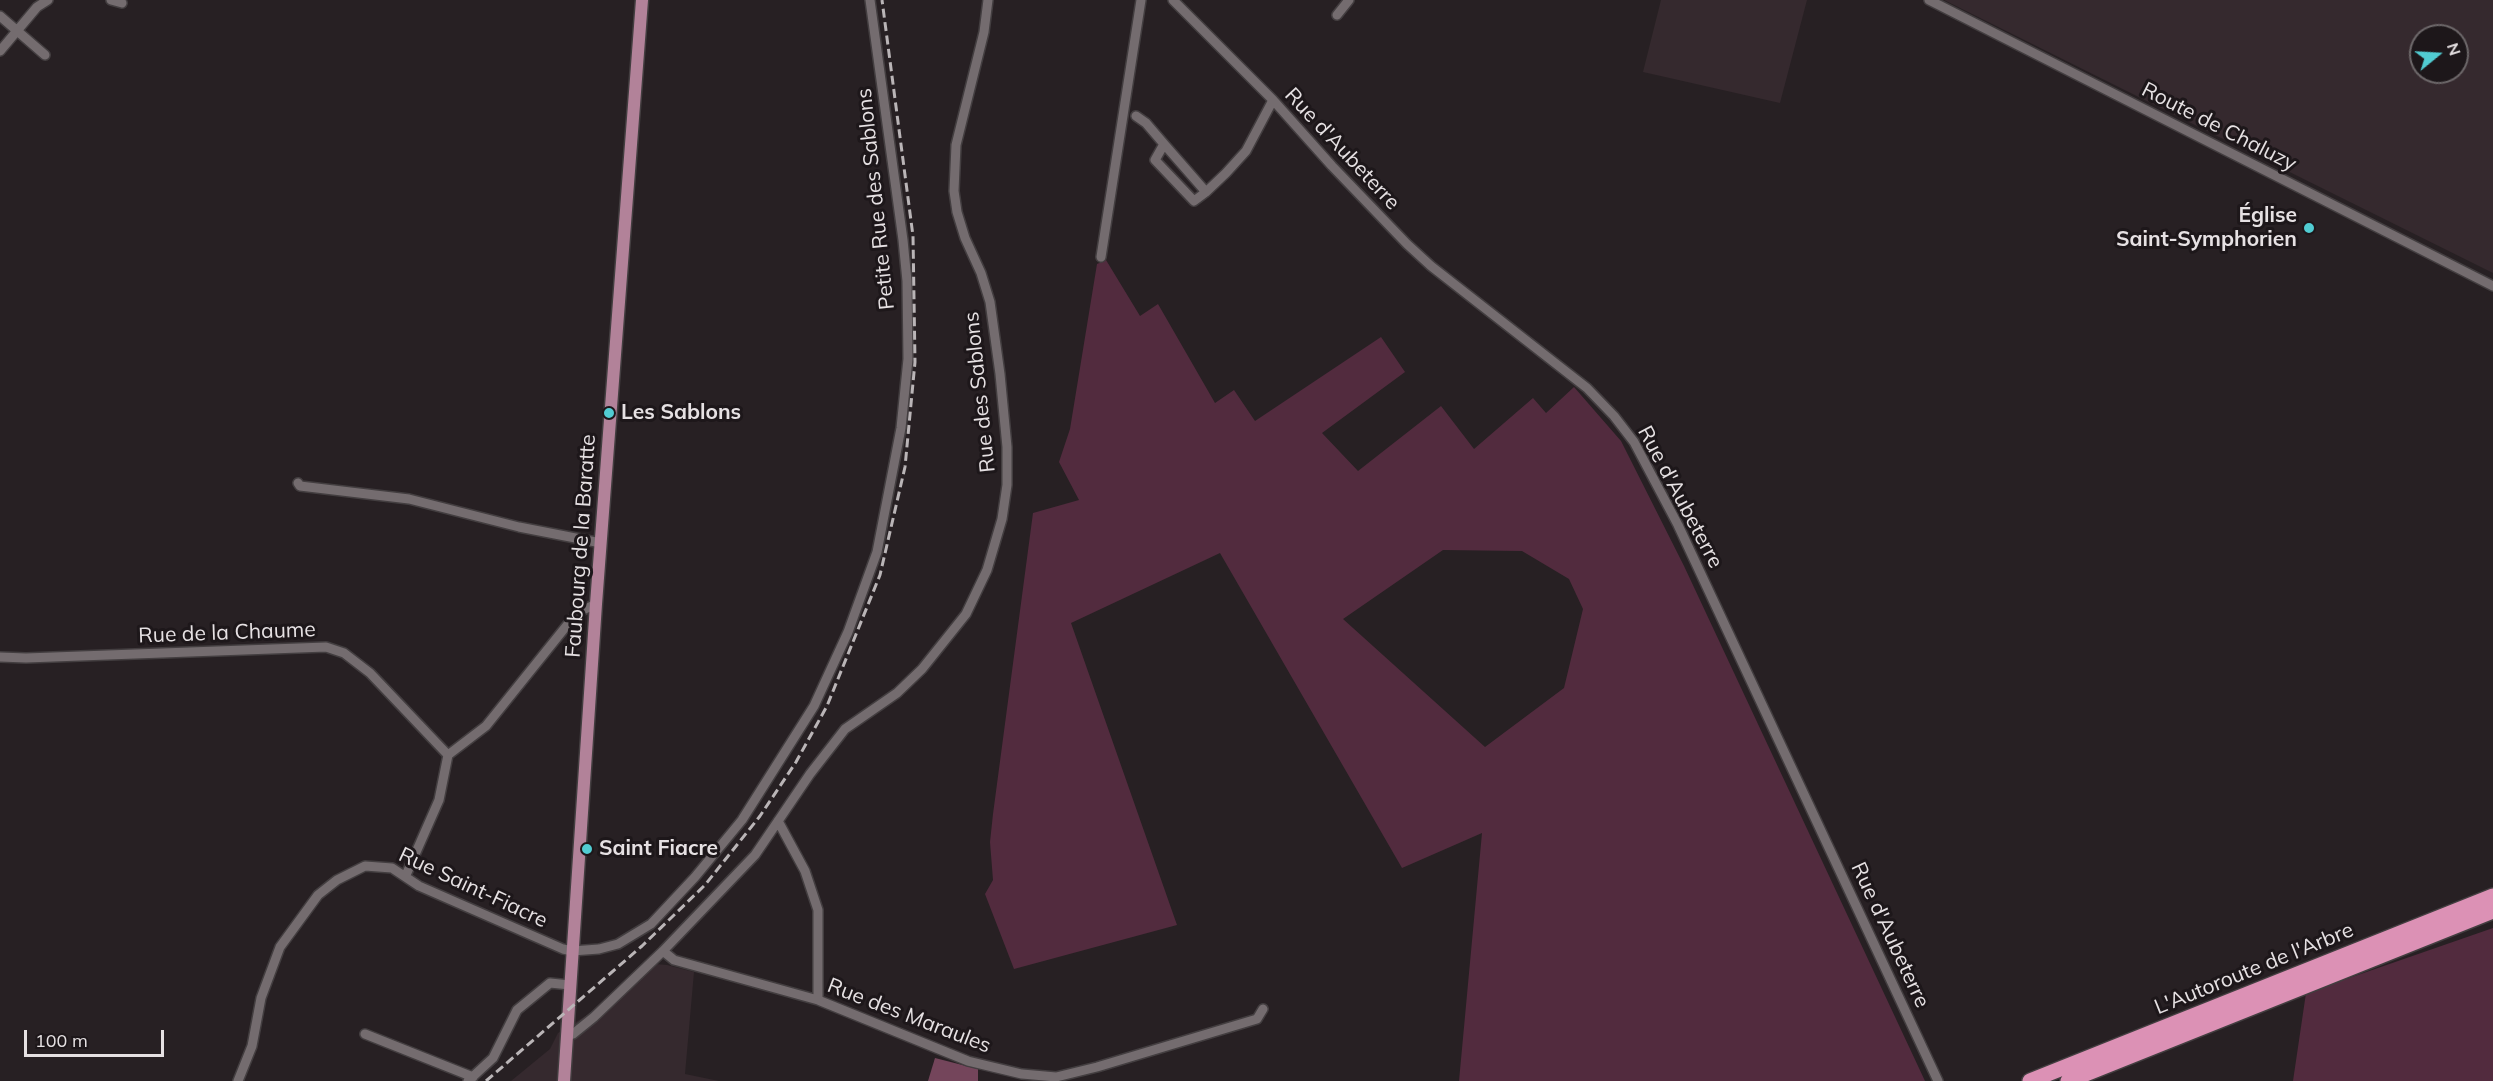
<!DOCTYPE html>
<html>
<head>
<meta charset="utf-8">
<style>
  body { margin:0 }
  #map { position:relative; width:2493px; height:1081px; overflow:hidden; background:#272023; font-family:Mulish,sans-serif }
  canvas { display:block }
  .north { position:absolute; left:2409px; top:24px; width:60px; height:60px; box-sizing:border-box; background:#1d171a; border:2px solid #6d686a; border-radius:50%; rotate:72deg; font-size:16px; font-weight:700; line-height:24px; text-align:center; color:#e6e1e3 }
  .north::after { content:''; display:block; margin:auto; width:21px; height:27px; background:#51ccd2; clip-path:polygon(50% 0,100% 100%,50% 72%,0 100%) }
  .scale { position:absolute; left:24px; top:1030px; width:140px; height:27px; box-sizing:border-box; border:3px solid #e6e1e3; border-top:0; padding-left:8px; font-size:18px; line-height:21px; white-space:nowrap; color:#e6e1e3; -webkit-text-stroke:4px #1d171a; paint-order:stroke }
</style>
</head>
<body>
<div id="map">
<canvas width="2493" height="1081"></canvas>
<div class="north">N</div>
<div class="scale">100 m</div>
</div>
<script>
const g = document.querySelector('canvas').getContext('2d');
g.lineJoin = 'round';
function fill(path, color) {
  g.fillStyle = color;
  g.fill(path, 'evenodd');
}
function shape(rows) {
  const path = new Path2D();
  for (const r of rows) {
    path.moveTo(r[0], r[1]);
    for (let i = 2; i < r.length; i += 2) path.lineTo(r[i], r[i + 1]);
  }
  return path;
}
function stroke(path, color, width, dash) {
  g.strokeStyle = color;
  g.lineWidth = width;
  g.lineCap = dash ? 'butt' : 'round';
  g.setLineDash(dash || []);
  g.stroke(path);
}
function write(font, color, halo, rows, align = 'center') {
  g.font = font + ' Mulish,sans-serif';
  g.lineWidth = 6;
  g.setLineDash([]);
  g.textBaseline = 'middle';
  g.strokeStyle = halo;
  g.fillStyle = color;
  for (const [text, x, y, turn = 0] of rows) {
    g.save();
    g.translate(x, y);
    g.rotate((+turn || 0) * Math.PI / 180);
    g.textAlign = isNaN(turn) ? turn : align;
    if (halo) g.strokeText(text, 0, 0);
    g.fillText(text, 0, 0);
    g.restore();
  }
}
fill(shape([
  [1661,0,1807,0,1780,103,1643,72],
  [1944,0,2493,0,2493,273,2199,127],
  [2421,36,2457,36,2457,72,2421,72],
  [643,963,667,965,694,972,685,1074,719,1081,511,1081,550,1049,558,1033,597,1009]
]), '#35292e');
fill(shape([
  [1106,260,1140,316,1158,304,1215,403,1234,390,1255,421,1381,337,1405,372,1322,433,1358,471,1441,406,1474,449,1533,398,1546,413,1574,387,1621,441,1684,566,1925,1081,1459,1081,1482,833,1402,868,1220,553,1071,623,1177,925,1014,969,985,894,993,880,990,842,993,814,1033,513,1079,500,1059,462,1070,429,1097,264],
  [1443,550,1522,551,1569,579,1583,609,1564,688,1485,747,1343,619],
  [2493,928,2493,1081,2293,1081,2306,993]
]), '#522b3e');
fill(shape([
  [935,1058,978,1069,978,1081,928,1081]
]), '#74455b');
const minor = shape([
  [111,0,122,3],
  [1173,0,1273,100,1332,166,1407,244,1431,266,1587,388,1614,416,1634,442,1678,525,1938,1081],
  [1929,0,2493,286],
  [1337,15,1349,0],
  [0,16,45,55],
  [0,51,37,7,48,0],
  [1136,116,1146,123,1164,144],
  [1206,192,1164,144,1155,160,1194,201,1206,192,1226,173,1246,151,1273,100],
  [1101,257,1141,0],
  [298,483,300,486,409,499,519,527,601,543],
  [0,657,26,658,326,647,344,653,370,673,448,755],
  [778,821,805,871,818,910,818,1000],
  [406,875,439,800,448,755,486,726,572,619,583,610,596,604],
  [663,951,674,960,818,1000,968,1061,1022,1074,1056,1077,1097,1067,1257,1019,1263,1009],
  [365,1034,473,1077],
  [567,1036,573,1034,594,1017,663,951,755,855,810,774,845,729,897,693,922,669,966,614,987,570,1002,519,1007,485,1007,447,1000,374,990,302,981,273,965,238,957,212,954,191,956,145,984,32,988,0],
  [238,1081,252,1046,261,998,280,947,318,895,337,880,365,866,392,868,419,886,563,949,572,951,599,949,618,944,651,924,695,877,742,820,814,706,848,632,877,552,901,428,908,359,907,281,903,240,870,0],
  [468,1081,493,1058,517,1010,550,983,570,985]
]);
const major = shape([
  [564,1081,596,604,642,0]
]);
const highway = shape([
  [2030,1081,2493,896],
  [2068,1081,2493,911]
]);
stroke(minor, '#433e40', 12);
stroke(major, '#433e40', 15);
stroke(highway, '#433e40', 18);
stroke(minor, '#746c6f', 9);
stroke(major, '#b28299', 12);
stroke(highway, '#dc91b5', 15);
stroke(shape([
  [486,1081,642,946,705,885,760,816,796,762,827,706,880,575,905,467,915,362,913,236,882,0]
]), '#bab5b7', 3, [9, 4.5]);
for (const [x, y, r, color] of [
  [2309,228,6,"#51ccd2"],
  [609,413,6,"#51ccd2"],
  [587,849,6,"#51ccd2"]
]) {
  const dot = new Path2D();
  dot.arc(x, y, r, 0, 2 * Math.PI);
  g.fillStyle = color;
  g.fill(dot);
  stroke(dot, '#1d171a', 2);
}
write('21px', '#e6e1e3', '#1d171a', [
  ["Route de Chaluzy",2219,127,27],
  ["Rue d'Aubeterre",1342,149,47],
  ["Petite Rue des Sablons",876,199,-96],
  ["Rue des Sablons",980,392,-96],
  ["Rue d'Aubeterre",1680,497,62],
  ["Faubourg de la Baratte",581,546,-86],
  ["Rue de la Chaume",227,633,-2],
  ["Rue Saint-Fiacre",473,888,25],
  ["Rue d'Aubeterre",1890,935,65],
  ["L'Autoroute de l'Arbre",2254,969,-22],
  ["Rue des Maraules",909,1016,21]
]);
write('bold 21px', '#e6e1e3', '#1d171a', [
  ["Église",2297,216,"right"],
  ["Saint-Symphorien",2297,240,"right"],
  ["Les Sablons",621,413],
  ["Saint Fiacre",599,849]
], 'left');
</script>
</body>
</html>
